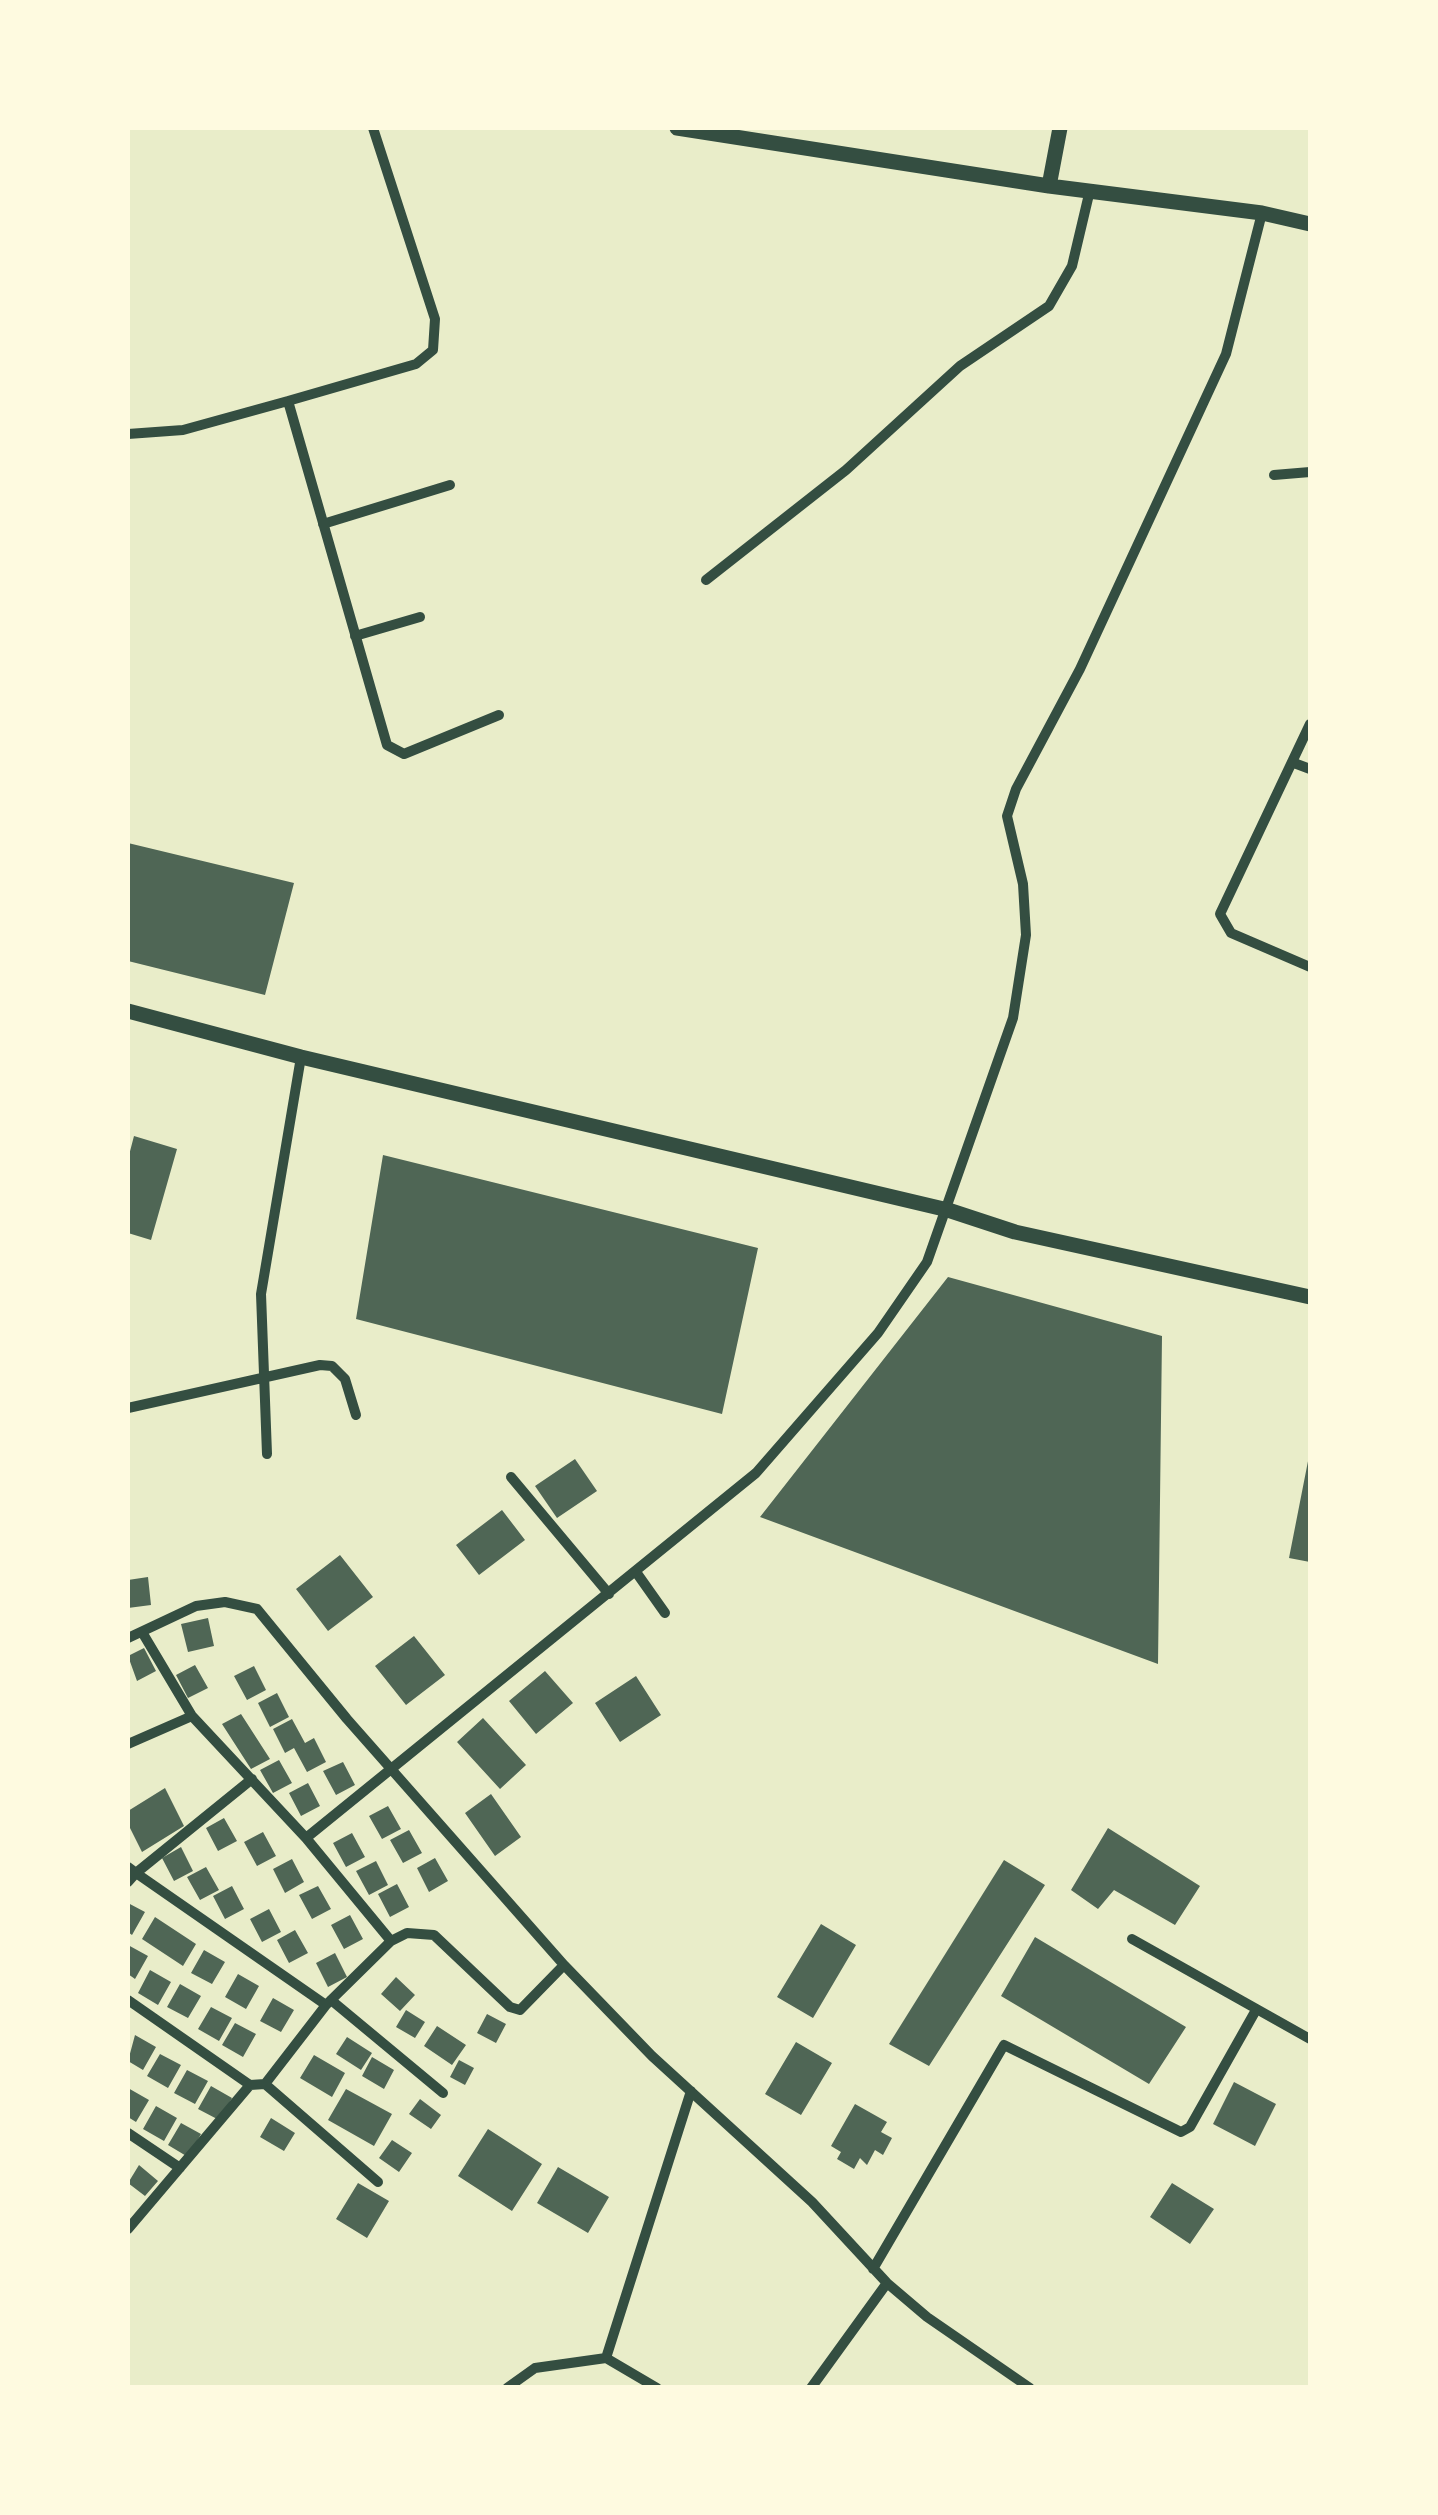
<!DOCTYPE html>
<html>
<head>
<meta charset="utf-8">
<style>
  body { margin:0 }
  #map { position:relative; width:1438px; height:2515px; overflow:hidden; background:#e9edc9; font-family:"Asap Condensed",sans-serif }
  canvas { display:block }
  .frame { position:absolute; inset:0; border:130px solid #fefae0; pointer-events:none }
</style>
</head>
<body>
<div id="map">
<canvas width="1438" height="2515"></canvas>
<div class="frame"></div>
</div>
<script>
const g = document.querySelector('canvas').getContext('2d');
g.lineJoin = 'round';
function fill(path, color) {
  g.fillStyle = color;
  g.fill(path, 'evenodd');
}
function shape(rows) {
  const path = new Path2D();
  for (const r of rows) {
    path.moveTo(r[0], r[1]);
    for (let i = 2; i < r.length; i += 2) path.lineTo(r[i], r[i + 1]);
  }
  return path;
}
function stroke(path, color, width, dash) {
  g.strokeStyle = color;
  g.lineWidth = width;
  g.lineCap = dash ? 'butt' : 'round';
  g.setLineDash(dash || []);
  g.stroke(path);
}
fill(shape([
  [128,843,294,883,265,995,128,961],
  [134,1136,177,1149,151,1240,128,1233,128,1159],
  [383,1155,758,1248,722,1414,356,1319],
  [948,1277,1162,1336,1158,1664,760,1517],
  [1309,1456,1310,1456,1310,1562,1289,1558],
  [575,1459,597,1491,557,1518,535,1486],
  [502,1510,525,1540,479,1575,456,1545],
  [340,1555,373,1597,328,1631,296,1589],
  [148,1577,151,1605,128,1608,128,1580],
  [208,1618,214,1646,188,1652,181,1624],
  [414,1636,445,1675,406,1705,375,1666],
  [144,1648,156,1671,137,1681,128,1656],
  [195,1665,208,1688,188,1698,176,1675],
  [254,1666,266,1690,247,1700,234,1676],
  [545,1671,573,1703,536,1734,509,1701],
  [636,1676,661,1715,620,1742,595,1703],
  [277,1693,289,1717,270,1727,258,1703],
  [241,1714,270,1759,251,1769,222,1724],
  [483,1718,526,1765,500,1789,457,1742],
  [292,1719,305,1743,314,1738,326,1762,307,1772,294,1748,285,1753,273,1729],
  [279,1760,292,1783,273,1793,260,1770],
  [343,1762,355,1785,336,1795,323,1771],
  [308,1783,320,1806,301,1816,289,1793],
  [165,1788,184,1826,142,1852,128,1824,128,1811],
  [491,1794,521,1837,495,1856,465,1813],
  [388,1806,401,1829,382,1839,369,1816],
  [224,1818,237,1841,218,1851,206,1828],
  [1108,1828,1200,1886,1175,1925,1114,1890,1098,1909,1071,1890],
  [409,1830,422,1853,403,1863,390,1840],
  [263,1832,276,1856,257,1866,244,1842],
  [352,1833,365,1857,346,1867,333,1843],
  [181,1847,193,1871,174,1881,162,1858],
  [435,1858,448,1881,429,1892,417,1868],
  [292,1859,304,1882,285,1893,273,1869],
  [1004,1860,1045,1885,929,2066,889,2044],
  [376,1861,388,1885,369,1895,356,1871],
  [206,1867,219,1890,200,1900,187,1877],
  [397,1884,409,1907,390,1917,378,1894],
  [232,1886,244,1909,225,1919,213,1896],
  [318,1886,331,1909,312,1919,299,1895],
  [128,1903,145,1912,132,1935,128,1932],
  [269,1909,281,1932,262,1942,250,1919],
  [350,1915,363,1939,344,1949,331,1925],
  [155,1917,196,1944,183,1966,142,1939],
  [821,1924,856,1945,813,2018,777,1997],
  [295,1930,308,1953,289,1963,277,1940],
  [1035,1937,1186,2027,1149,2084,1001,1996],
  [128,1945,148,1956,135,1979,128,1974],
  [204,1950,225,1962,212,1984,191,1973],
  [335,1953,347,1977,328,1987,316,1963],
  [150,1970,171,1982,158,2005,138,1993],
  [238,1974,259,1986,246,2009,225,1997],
  [396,1977,415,1995,400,2011,381,1994],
  [180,1984,201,1996,188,2018,167,2007],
  [273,1998,294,2010,281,2032,260,2021],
  [211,2007,232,2018,219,2041,198,2029],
  [406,2010,425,2022,415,2038,396,2027],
  [487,2014,506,2024,496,2043,477,2033],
  [235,2023,256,2034,243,2057,222,2045],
  [437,2026,466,2045,452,2065,424,2046],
  [135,2035,156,2047,143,2070,128,2061],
  [347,2037,372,2053,361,2070,336,2054],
  [796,2042,832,2063,801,2115,765,2094],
  [160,2054,181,2065,168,2088,147,2076],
  [314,2055,345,2073,332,2097,300,2078],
  [372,2057,394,2070,384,2089,362,2076],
  [459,2060,474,2068,465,2085,450,2077],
  [187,2070,208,2081,195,2104,174,2093],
  [1234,2082,1276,2104,1255,2146,1213,2124],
  [211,2086,232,2098,219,2120,198,2109],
  [128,2088,149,2100,136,2122,128,2117],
  [346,2089,392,2114,374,2146,328,2120],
  [420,2099,441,2115,431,2129,409,2114],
  [855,2104,887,2122,881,2132,892,2138,883,2155,875,2150,867,2165,860,2158,854,2169,837,2159,841,2152,831,2146],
  [156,2106,177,2118,164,2141,143,2129],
  [271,2118,295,2133,284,2151,260,2137],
  [181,2123,201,2134,188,2157,168,2145],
  [488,2129,542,2164,512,2211,458,2176],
  [392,2140,412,2153,399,2172,379,2158],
  [139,2165,158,2181,145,2196,128,2183],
  [558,2167,609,2197,588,2233,537,2203],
  [358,2183,389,2201,367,2238,336,2219],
  [1172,2183,1214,2209,1190,2244,1150,2217]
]), '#4f6655');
stroke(shape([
  [288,401,387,745,404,754,499,715],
  [128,434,183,430,288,401,416,364,433,350,435,319,373,128],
  [1274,475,1310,472],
  [323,524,450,485],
  [706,580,846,470,960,366,1049,306,1072,266,1090,190],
  [355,636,420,617],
  [1310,724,1220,914,1231,933,1310,967],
  [1294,763,1310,769],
  [128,1408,320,1365,332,1366,345,1379,356,1415],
  [267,1454,261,1294,301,1057],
  [511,1477,609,1594],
  [636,1572,665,1613],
  [142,1632,192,1716,306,1838,391,1941,407,1933,434,1935,510,2007,520,2010,564,1965,652,2056,812,2202,887,2283,927,2317,1030,2388],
  [128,1638,196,1606,225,1602,257,1609,347,1719,564,1965],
  [128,1744,192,1716],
  [306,1838,756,1473,878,1333,927,1262,1013,1018,1026,935,1023,884,1007,816,1016,789,1080,669,1226,354,1262,213],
  [128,1867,136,1873,252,1779],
  [128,1882,136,1873,326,2005],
  [1132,1939,1310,2039],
  [128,2000,250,2085],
  [331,2000,443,2093],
  [265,2084,378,2182],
  [128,2133,180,2168],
  [128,2229,250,2085,265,2084,326,2005,391,1941],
  [873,2269,1004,2045,1181,2132,1190,2127,1256,2010],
  [606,2358,657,2388],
  [507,2388,535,2368,606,2358,691,2091],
  [811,2388,887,2283]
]), '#344e41', 10);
stroke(shape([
  [677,128,1049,186,1262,213,1310,224],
  [1049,186,1060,128],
  [128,1011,301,1057,948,1210,1015,1232,1310,1297]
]), '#344e41', 15);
</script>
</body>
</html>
